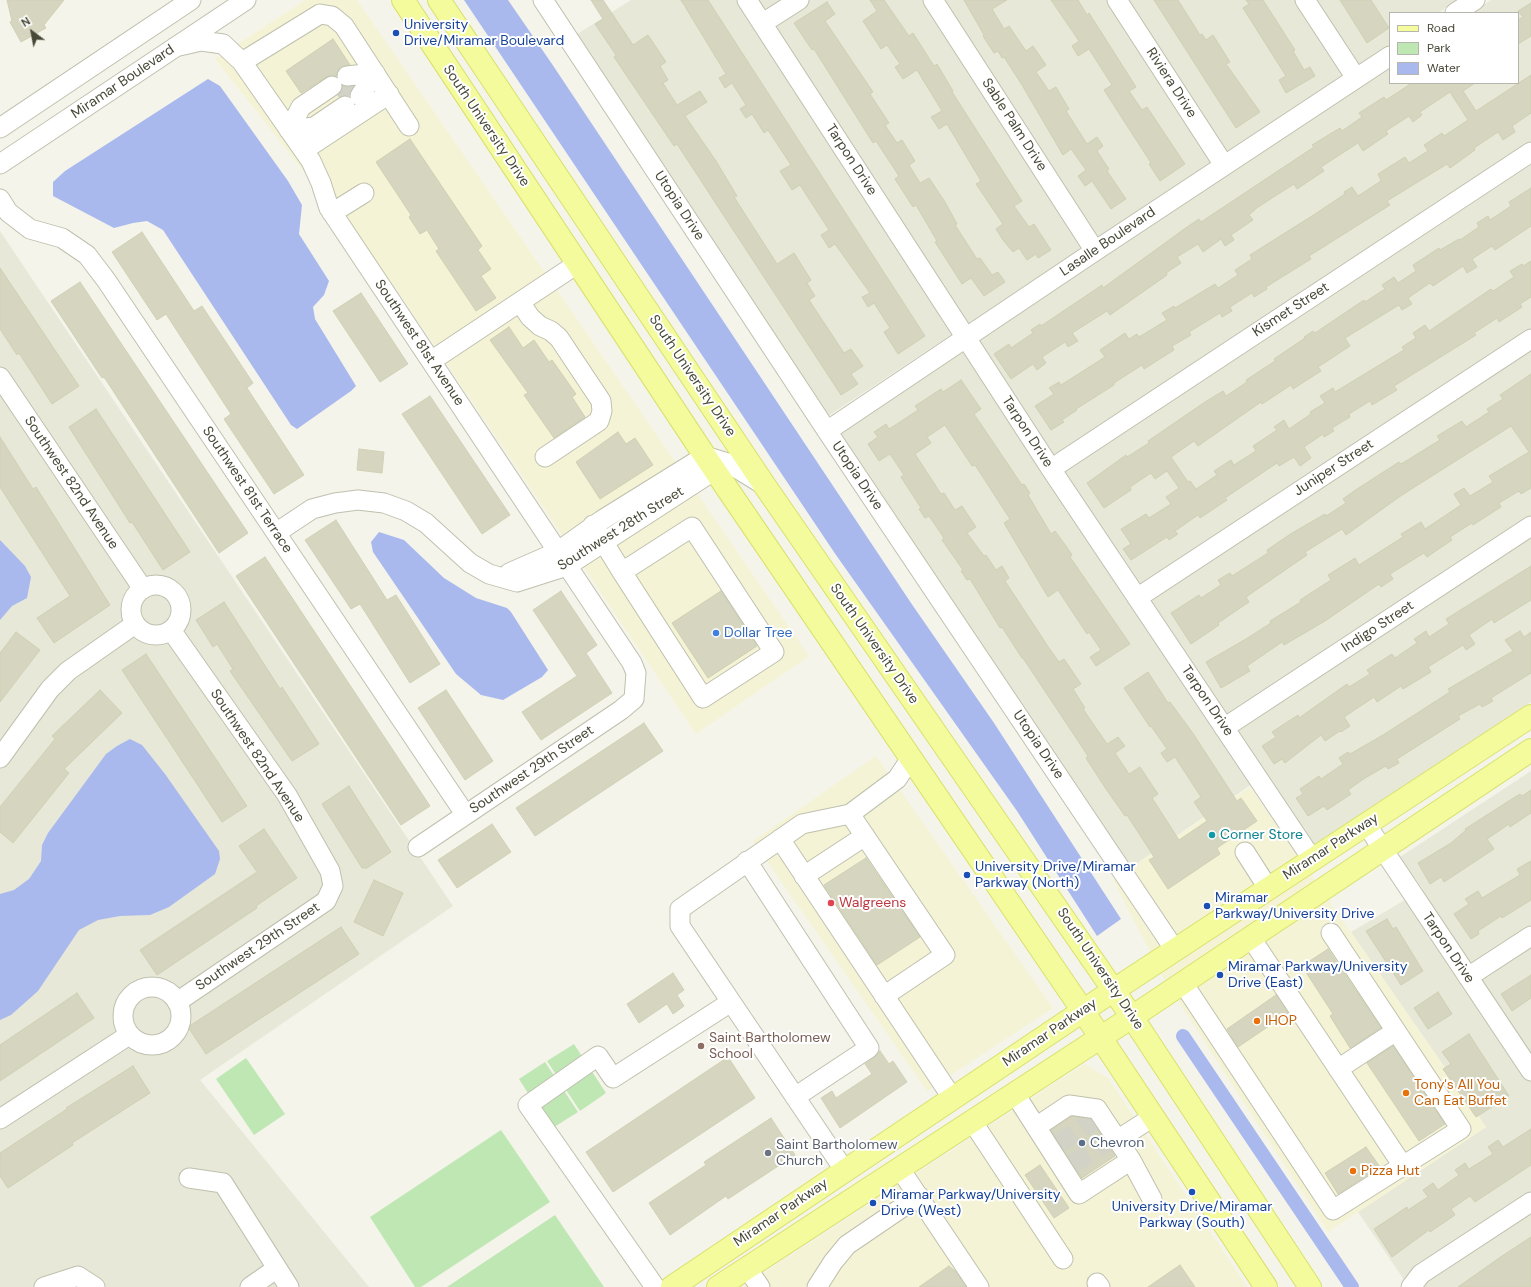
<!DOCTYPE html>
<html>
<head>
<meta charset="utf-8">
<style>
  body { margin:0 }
  #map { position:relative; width:1531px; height:1287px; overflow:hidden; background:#f4f4ea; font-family:"DM Sans",sans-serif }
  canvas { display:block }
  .legend { position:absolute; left:1389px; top:12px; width:130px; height:72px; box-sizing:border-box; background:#fff; border:1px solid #b6b6af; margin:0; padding:5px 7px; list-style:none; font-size:12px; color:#484838 }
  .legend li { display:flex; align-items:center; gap:8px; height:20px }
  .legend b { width:20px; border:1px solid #b6b6af }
  .north { position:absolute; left:12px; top:12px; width:40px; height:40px; -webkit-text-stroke:3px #fff; paint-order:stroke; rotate:328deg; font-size:11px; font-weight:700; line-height:16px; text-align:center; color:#484838 }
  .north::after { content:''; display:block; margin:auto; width:14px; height:18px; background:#484838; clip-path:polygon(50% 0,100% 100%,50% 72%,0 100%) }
</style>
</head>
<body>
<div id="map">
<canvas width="1531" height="1287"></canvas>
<ul class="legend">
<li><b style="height:5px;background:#f3fb9d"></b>Road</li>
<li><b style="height:11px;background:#bee7b4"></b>Park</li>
<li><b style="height:11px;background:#a9b9ee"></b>Water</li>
</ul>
<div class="north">N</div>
</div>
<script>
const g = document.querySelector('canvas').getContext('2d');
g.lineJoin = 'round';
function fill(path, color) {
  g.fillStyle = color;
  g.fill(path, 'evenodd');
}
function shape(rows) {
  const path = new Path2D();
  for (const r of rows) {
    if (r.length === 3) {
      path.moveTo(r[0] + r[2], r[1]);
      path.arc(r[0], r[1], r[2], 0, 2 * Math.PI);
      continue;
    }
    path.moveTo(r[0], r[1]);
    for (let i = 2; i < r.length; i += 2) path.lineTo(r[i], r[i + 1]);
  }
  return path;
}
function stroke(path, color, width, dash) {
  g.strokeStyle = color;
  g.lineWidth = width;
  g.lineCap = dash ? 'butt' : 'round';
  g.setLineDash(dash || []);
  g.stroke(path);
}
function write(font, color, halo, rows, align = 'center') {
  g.font = font + ' "DM Sans",sans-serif';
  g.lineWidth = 4;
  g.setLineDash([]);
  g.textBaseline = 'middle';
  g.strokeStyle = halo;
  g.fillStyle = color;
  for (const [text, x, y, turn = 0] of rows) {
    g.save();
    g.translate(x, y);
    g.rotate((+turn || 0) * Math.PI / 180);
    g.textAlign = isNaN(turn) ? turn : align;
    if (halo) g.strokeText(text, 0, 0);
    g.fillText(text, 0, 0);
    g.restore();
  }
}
fill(shape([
  [631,0,1458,0,1438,13,1390,13,1390,45,828,416,571,38],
  [1491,0,1531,0,1531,702,1309,848,1265,775,1130,868,835,428,1390,66,1390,83,1518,83,1518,13,1471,13],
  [0,231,453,906,200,1080,369,1287,0,1287],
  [1531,771,1531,1287,1409,1287,1358,1212,1486,1127,1351,932,1423,889,1400,857]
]), '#e7e8d8');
fill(shape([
  [305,0,357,0,809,656,696,734,395,287,215,59],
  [876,756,1053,1008,927,1091,753,841],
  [1250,787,1486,1127,1328,1232,1165,981,1113,880],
  [1084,1064,1108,1078,1247,1287,742,1287]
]), '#f5f3d6');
fill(shape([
  [574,1044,606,1093,580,1111,547,1061],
  [246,1058,285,1114,254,1135,216,1079],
  [545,1062,578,1112,551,1129,519,1079],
  [501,1130,550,1202,421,1287,415,1287,370,1217],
  [555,1215,604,1287,447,1287]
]), '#bee7b4');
fill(shape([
  [464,0,508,0,552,64,911,603,994,723,1121,919,1097,936,1017,811,836,555],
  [208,79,220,86,288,181,302,205,299,234,329,281,324,295,313,307,315,319,356,386,351,391,297,429,291,425,163,230,147,221,133,223,114,228,53,196,53,182,65,171],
  [379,532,404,540,444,578,476,598,507,608,511,612,548,670,542,677,503,700,481,695,456,674,373,552,371,542],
  [0,540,25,566,31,577,27,598,12,606,0,620],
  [130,739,142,745,165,774,219,851,220,859,215,874,169,907,150,915,120,916,98,920,79,930,38,991,11,1015,0,1020,0,894,14,890,29,879,41,861,42,845,48,833,106,754,117,746]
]), '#a9b9ee');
stroke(shape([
  [1183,1036,1352,1287]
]), '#a9b9ee', 14);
const building = shape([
  [7,0,64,0,44,25,46,28,21,42,10,22,12,21,7,0],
  [591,0,603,0,633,45,648,35,666,62,660,66,668,80,663,83,677,105,700,91,707,102,685,116,716,161,737,196,734,197,777,264,794,253,811,280,807,283,815,296,809,300,844,353,851,349,863,366,851,374,858,384,841,395,677,144,674,146,614,57,616,55,595,24,603,19,591,0],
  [681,0,708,0,925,336,898,354,884,332,890,328,874,303,868,307,862,297,870,293,835,244,829,248,821,235,829,230,800,185,792,190,780,171,791,165,768,130,764,133,752,114,746,118,740,109,746,105,732,83,725,88,719,78,726,74,681,0],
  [870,0,884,0,909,36,913,33,934,66,937,64,953,91,952,92,1022,201,1014,206,1029,227,1034,224,1051,250,1038,258,1036,254,1027,260,1019,248,1013,252,1003,240,996,229,1003,224,976,184,981,181,947,124,939,129,931,117,942,111,917,70,903,79,895,67,900,64,887,45,881,49,863,21,877,11,870,0],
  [964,0,1007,0,992,9,1004,29,1009,26,1026,51,1033,46,1046,65,1036,72,1049,91,1056,87,1069,109,1066,111,1087,144,1097,137,1103,146,1097,151,1109,169,1107,171,1126,199,1111,209,1092,181,1085,186,1078,176,1086,170,1071,149,1063,155,1022,85,1004,57,1002,58,998,51,994,53,983,36,984,35,964,0],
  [1051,0,1078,0,1087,15,1089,13,1136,87,1129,91,1142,110,1147,107,1185,164,1160,181,1149,164,1151,163,1104,90,1112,85,1089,49,1078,56,1072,46,1079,41,1051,0],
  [1154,0,1178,0,1200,35,1202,34,1206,40,1213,35,1230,62,1226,64,1260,112,1236,128,1154,0],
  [1246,0,1263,0,1295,50,1293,51,1304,70,1310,67,1315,76,1286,93,1279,80,1286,76,1243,8,1249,4,1246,0],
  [1340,0,1371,0,1389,28,1367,43,1340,0],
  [827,2,835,14,825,21,873,92,870,94,889,123,885,125,897,143,902,140,915,161,909,165,920,183,929,178,945,202,957,224,955,225,977,259,980,258,992,275,998,272,1005,282,984,296,971,278,962,284,935,242,937,241,916,205,913,207,895,179,899,176,876,141,873,143,814,49,812,50,794,23,827,2],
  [1531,3,1531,36,1518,44,1518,20,1523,17,1518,11,1531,3],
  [333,39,350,65,340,67,336,76,326,77,301,93,286,71,333,39],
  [1531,75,1531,113,1512,126,1515,132,1503,140,1498,132,1474,148,1475,150,1450,168,1447,164,1387,201,1390,205,1309,256,1311,259,1266,287,1267,289,1254,297,1252,293,1230,307,1232,311,1222,317,1220,313,1189,332,1191,335,1172,346,1174,350,1144,369,1142,365,1114,383,1114,385,1076,409,1077,410,1062,420,1064,422,1051,430,1035,406,1054,394,1049,388,1059,382,1061,385,1105,357,1100,350,1125,333,1129,339,1137,334,1139,337,1167,320,1162,313,1174,306,1175,308,1215,284,1218,288,1238,275,1235,270,1252,259,1250,255,1315,214,1345,194,1344,192,1352,187,1358,196,1381,181,1378,174,1405,157,1409,163,1428,151,1424,145,1442,133,1444,136,1468,120,1450,92,1420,112,1422,115,1413,122,1409,116,1386,131,1388,134,1363,151,1358,143,1321,167,1324,171,1297,189,1294,184,1258,207,1249,215,1253,220,1231,235,1234,240,1225,246,1221,239,1203,252,1198,244,1177,257,1181,263,1166,273,1167,275,1110,315,1107,311,1072,333,1078,341,1068,347,1065,342,1042,357,1046,363,1037,370,1033,364,1011,379,994,354,1009,344,1011,348,1033,333,1031,330,1040,324,1041,326,1102,285,1103,288,1187,227,1199,219,1201,222,1314,147,1312,145,1340,128,1342,131,1362,117,1359,113,1384,97,1386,100,1412,83,1475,83,1463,91,1476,111,1531,75],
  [410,139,482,246,478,250,491,269,481,276,496,298,476,311,436,251,439,249,427,230,420,234,409,217,411,215,376,162,410,139],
  [1531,188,1531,226,1495,250,1492,246,1472,259,1477,267,1467,273,1463,266,1433,286,1430,283,1408,298,1412,304,1402,310,1399,305,1345,338,1350,346,1318,367,1321,371,1293,389,1291,385,1262,404,1261,402,1198,446,1194,441,1171,457,1188,482,1190,481,1196,489,1217,475,1214,471,1231,460,1234,465,1256,451,1253,446,1277,430,1274,427,1284,420,1289,429,1311,414,1310,412,1325,403,1320,396,1333,388,1335,392,1404,350,1402,347,1416,338,1413,333,1425,325,1429,331,1491,289,1493,291,1514,277,1510,271,1522,264,1523,266,1531,261,1531,297,1520,304,1522,307,1499,322,1497,318,1474,333,1476,335,1394,386,1397,390,1372,405,1370,401,1349,414,1350,417,1332,428,1334,431,1324,437,1323,434,1304,447,1311,458,1300,466,1294,457,1279,466,1277,463,1225,498,1227,500,1200,518,1198,515,1175,531,1178,534,1169,540,1167,537,1131,560,1123,549,1131,544,1121,529,1146,514,1149,518,1171,504,1166,497,1179,488,1167,471,1155,479,1151,473,1130,487,1131,490,1104,508,1087,483,1126,455,1127,457,1149,443,1148,441,1205,402,1223,391,1226,396,1247,382,1246,380,1275,361,1274,359,1305,338,1304,337,1313,331,1315,333,1364,300,1365,302,1385,289,1382,285,1394,277,1398,283,1416,271,1413,265,1439,248,1440,250,1459,239,1460,240,1479,227,1477,223,1488,216,1490,220,1511,206,1509,202,1531,188],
  [142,232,194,311,202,306,253,383,247,388,304,475,274,494,224,419,231,414,166,314,157,320,112,252,142,232],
  [0,268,79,386,52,404,19,353,17,355,0,329,0,268],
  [80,282,248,533,219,553,104,377,102,378,51,301,80,282],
  [361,293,408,364,380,382,333,311,361,293],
  [509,327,523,348,534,340,549,362,552,360,576,394,572,397,585,417,554,438,524,395,528,393,490,340,509,327],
  [1531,374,1531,488,1521,494,1519,491,1499,503,1501,507,1473,525,1472,523,1450,537,1452,540,1427,557,1424,553,1390,574,1393,579,1381,587,1379,584,1325,621,1284,645,1282,642,1247,666,1250,671,1221,688,1206,662,1246,639,1271,623,1270,621,1301,602,1300,600,1331,580,1328,575,1355,558,1359,565,1403,537,1401,534,1421,522,1425,529,1461,505,1454,494,1464,488,1470,496,1493,482,1489,476,1529,452,1511,426,1402,495,1346,535,1342,529,1305,552,1307,555,1246,597,1249,602,1218,623,1219,625,1191,644,1171,613,1199,595,1201,598,1221,585,1218,580,1230,573,1232,576,1268,553,1267,550,1292,533,1325,514,1326,516,1346,503,1343,499,1354,491,1399,462,1401,464,1440,440,1437,436,1462,421,1466,427,1489,412,1487,409,1503,399,1500,395,1531,374],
  [961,380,981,409,974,414,1022,485,1024,484,1030,493,1028,495,1051,534,1055,531,1066,546,1072,555,1070,557,1130,644,1096,666,1090,657,1101,650,1089,632,1087,634,1058,590,1048,597,1004,523,1010,519,975,465,972,466,945,425,927,437,931,443,915,454,941,494,944,493,955,510,962,506,976,527,967,533,984,556,986,555,996,570,1002,566,1009,578,1005,581,1049,648,1059,662,1064,659,1081,684,1073,689,1085,708,1083,709,1107,744,1118,737,1125,746,1115,753,1129,774,1140,767,1158,794,1152,798,1179,840,1207,821,1194,802,1201,797,1175,757,1167,762,1161,753,1167,749,1151,726,1150,727,1124,688,1148,672,1168,703,1170,702,1192,732,1237,801,1241,798,1257,821,1217,848,1220,854,1168,889,1149,860,1154,857,1127,815,1125,816,1106,789,1086,758,1088,756,1023,658,1022,658,1002,627,1000,628,970,579,967,580,961,571,963,570,942,540,944,538,929,516,925,518,919,509,921,508,901,477,904,475,890,454,879,461,868,444,878,437,874,432,886,424,889,429,897,424,918,410,915,406,941,389,943,392,961,380],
  [430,396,510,515,482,534,402,414,430,396],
  [96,409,190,552,163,570,132,522,130,523,69,427,96,409],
  [618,432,626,444,635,438,653,465,600,499,576,462,618,432],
  [0,437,33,489,36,487,110,605,54,643,37,618,70,596,0,487,0,437],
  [359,449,384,452,382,473,357,470,359,449],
  [336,520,387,600,396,595,440,664,410,683,360,604,351,609,305,540,336,520],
  [265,557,430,806,401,825,236,576,265,557],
  [1531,566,1531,600,1494,623,1492,619,1469,635,1475,644,1466,650,1463,645,1428,667,1431,672,1403,689,1401,686,1377,702,1374,697,1344,717,1350,726,1341,732,1340,731,1325,741,1321,735,1285,763,1282,759,1274,764,1262,746,1276,737,1272,732,1298,715,1299,718,1347,684,1349,687,1370,674,1367,670,1392,654,1395,658,1417,643,1414,639,1426,631,1429,637,1449,624,1446,619,1531,566],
  [561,591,597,645,586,653,612,693,541,740,522,712,577,676,533,610,561,591],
  [721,591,757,646,708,678,672,623,721,591],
  [224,602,280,689,282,687,319,744,292,761,230,671,233,669,217,644,213,647,196,620,224,602],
  [1520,631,1524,637,1531,632,1531,673,1491,698,1493,701,1482,707,1480,704,1458,716,1460,719,1397,759,1399,763,1388,769,1386,766,1365,778,1348,790,1351,794,1327,810,1324,806,1308,816,1296,798,1303,794,1300,789,1319,776,1321,779,1343,764,1339,758,1348,752,1350,754,1383,735,1450,692,1448,689,1513,651,1505,640,1520,631],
  [16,632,40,650,0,702,0,653,16,632],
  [146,654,247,806,222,822,122,670,146,654],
  [100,690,122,713,64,769,69,773,13,843,0,832,0,807,55,739,52,736,100,690],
  [446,690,493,761,465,780,418,708,446,690],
  [644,723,663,751,535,836,516,808,644,723],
  [349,786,391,852,367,868,362,868,322,804,349,786],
  [1531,790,1531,813,1510,827,1509,824,1487,839,1494,849,1444,882,1441,877,1430,884,1418,863,1451,843,1466,830,1465,829,1515,797,1520,794,1522,796,1531,790],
  [492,824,511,852,457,888,438,860,492,824],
  [264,829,297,878,256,906,257,908,157,975,140,950,257,872,239,846,264,829],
  [866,858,920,937,877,965,824,885,866,858],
  [1531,861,1531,900,1502,918,1501,916,1478,931,1479,934,1471,939,1454,914,1469,904,1465,899,1478,891,1482,898,1520,875,1517,869,1531,861],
  [374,880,403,893,383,936,354,922,374,880],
  [1387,919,1393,929,1396,927,1423,971,1401,985,1366,931,1387,919],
  [341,927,359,954,206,1054,188,1027,341,927],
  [1328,949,1381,1028,1350,1048,1330,1016,1333,1014,1302,966,1328,949],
  [673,973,684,990,677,995,684,1006,673,1014,667,1004,639,1023,627,1004,673,973],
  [1531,975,1531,998,1512,1011,1501,994,1531,975],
  [1438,992,1452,1014,1428,1029,1414,1008,1438,992],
  [77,993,94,1018,0,1081,0,1045,77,993],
  [1276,995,1288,1013,1238,1047,1227,1029,1276,995],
  [1469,1034,1509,1096,1476,1117,1443,1069,1451,1064,1442,1052,1469,1034],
  [1393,1046,1445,1124,1419,1141,1367,1063,1393,1046],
  [880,1051,889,1064,893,1061,907,1082,840,1128,821,1098,832,1091,836,1098,872,1074,865,1064,875,1057,880,1051],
  [728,1057,755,1098,613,1192,586,1152,728,1057],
  [133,1066,150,1093,72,1143,73,1145,8,1188,0,1176,0,1153,67,1109,66,1108,133,1066],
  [1072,1116,1091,1119,1115,1156,1082,1178,1051,1130,1072,1116],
  [771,1118,795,1155,728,1199,726,1196,670,1235,649,1203,706,1165,704,1162,771,1118],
  [1531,1129,1531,1165,1475,1202,1470,1196,1451,1209,1455,1215,1430,1232,1429,1230,1392,1257,1374,1229,1407,1207,1408,1210,1428,1197,1423,1190,1433,1183,1438,1190,1459,1175,1455,1170,1465,1163,1469,1169,1493,1154,1488,1147,1498,1140,1503,1147,1531,1129],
  [1366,1147,1380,1167,1338,1194,1325,1173,1366,1147],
  [1040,1165,1069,1208,1054,1218,1025,1175,1040,1165],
  [1531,1237,1531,1287,1458,1287,1502,1256,1531,1237],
  [1180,1265,1195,1287,1148,1287,1180,1265],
  [949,1266,955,1271,966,1287,919,1287,949,1266]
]);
fill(building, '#d6d5c0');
stroke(building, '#d0d0b3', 1);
stroke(shape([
  [336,93,352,83],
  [1058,1144,1093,1121],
  [1072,1164,1107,1142]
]), '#d2d2c6', 19, [19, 10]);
const minor = shape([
  [543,0,827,431,1175,950],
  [747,0,1051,469,1312,859],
  [933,0,1095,251],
  [1117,0,1224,165],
  [1305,0,1356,78],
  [1455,13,1475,0],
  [763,23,799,0],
  [175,47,201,41,223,44,242,62,311,161,321,183,329,208,632,663,636,673,634,699,621,710,418,847],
  [242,62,320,14,332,16,344,26,409,126],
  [347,76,375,73],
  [360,96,375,73],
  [0,128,191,0],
  [289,130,301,107,332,86],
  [289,130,314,127,345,106],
  [304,150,389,94],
  [0,164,246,0],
  [0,199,8,212,30,229,62,238,87,255,106,280,465,814],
  [332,213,364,193],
  [520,302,530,317,540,326,551,331,559,338,601,401,602,411,599,421,545,457],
  [431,361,577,264],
  [0,377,143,589],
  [827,431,1095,251,1390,56],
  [1051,469,1531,152],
  [593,525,622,572,703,698,774,652,692,527,622,572],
  [276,533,312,509,335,503,358,500,384,503,406,511,426,523,470,563,489,574,517,582,567,566,715,470],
  [509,573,557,552,602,520,705,456,728,463,764,485],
  [156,610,25],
  [1137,598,1531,339],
  [171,630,287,795,330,871,333,886,326,901,177,1002],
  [1224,728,1531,526],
  [0,758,50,689,68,671,135,624],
  [850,814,945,955,884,996],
  [1366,824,1531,1071],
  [780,839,953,1099],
  [1245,852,1268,888],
  [747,861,869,1048,795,1097],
  [804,876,865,836],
  [1251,938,1403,1166],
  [1468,977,1531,936],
  [1183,983,1333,1210,1461,1129,1331,933],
  [152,1016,29],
  [1338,1069,1396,1031],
  [1015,1094,1079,1194,1131,1160],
  [0,1119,129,1035],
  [972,1121,1063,1259],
  [1036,1127,1069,1105,1097,1109,1131,1160,1152,1199],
  [1117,1140,1153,1117],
  [900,1169,979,1287],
  [845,1171,680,926,680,909,802,824,850,814,897,779,911,758],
  [189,1178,223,1183,289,1287],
  [747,1268,760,1287],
  [1097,1283,1100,1287],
  [44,1287,78,1276,95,1287],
  [250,1287,276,1269],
  [655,1287,528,1105,598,1056,613,1078,731,1002],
  [817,1287,833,1262,847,1245,919,1196],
  [1411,1287,1421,1274,1531,1202]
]);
const major = shape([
  [403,0,705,456,1083,1011,1266,1287],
  [439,0,765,486,1132,1017,1310,1287],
  [672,1287,1114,990,1531,716],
  [718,1287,1132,1017,1531,750]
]);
stroke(minor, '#bfc0ad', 21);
stroke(major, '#d9e06c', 24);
stroke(minor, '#fff', 19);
stroke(major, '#f3fb9d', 22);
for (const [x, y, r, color] of [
  [396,33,4,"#1a4fb4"],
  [716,633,4,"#3f7fe0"],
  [1212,835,4,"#0f9aa8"],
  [967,875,4,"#1a4fb4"],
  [831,903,4,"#e0444e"],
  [1207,906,4,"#1a4fb4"],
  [1220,975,4,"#1a4fb4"],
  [1257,1021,4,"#e8710a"],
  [701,1046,4,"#8d6e63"],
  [1406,1093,4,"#e8710a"],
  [1082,1143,4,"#5c6f8a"],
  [768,1153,4,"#6b7280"],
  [1353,1171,4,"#e8710a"],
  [1192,1192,4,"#1a4fb4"],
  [873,1203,4,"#1a4fb4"]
]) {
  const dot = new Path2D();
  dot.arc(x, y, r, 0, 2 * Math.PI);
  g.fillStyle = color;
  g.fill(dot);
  stroke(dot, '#fff', 1.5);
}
write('14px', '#164399', '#fff', [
  ["University",404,25],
  ["Drive/Miramar Boulevard",404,41],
  ["University Drive/Miramar",975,867],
  ["Parkway (North)",975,883],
  ["Miramar",1215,898],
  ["Parkway/University Drive",1215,914],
  ["Miramar Parkway/University",1228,967],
  ["Drive (East)",1228,983],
  ["Miramar Parkway/University",881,1195],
  ["Drive (West)",881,1211],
  ["University Drive/Miramar",1192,1207,"center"],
  ["Parkway (South)",1192,1223,"center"]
], 'left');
write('14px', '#484838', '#fff', [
  ["Miramar Boulevard",123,82,-34],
  ["Riviera Drive",1171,83,57],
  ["Sable Palm Drive",1014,125,57],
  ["South University Drive",486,126,56],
  ["Tarpon Drive",851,160,57],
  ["Utopia Drive",679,206,57],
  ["Lasalle Boulevard",1108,242,-34],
  ["Kismet Street",1291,310,-33],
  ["Southwest 81st Avenue",419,343,56],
  ["South University Drive",692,376,56],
  ["Tarpon Drive",1027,432,57],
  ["Juniper Street",1334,468,-33],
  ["Utopia Drive",857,476,56],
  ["Southwest 82nd Avenue",71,483,56],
  ["Southwest 81st Terrace",247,490,56],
  ["Southwest 28th Street",621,529,-32],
  ["Indigo Street",1378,627,-33],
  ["South University Drive",874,644,55],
  ["Tarpon Drive",1207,701,56],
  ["Utopia Drive",1038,745,56],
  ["Southwest 82nd Avenue",257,756,56],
  ["Southwest 29th Street",532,770,-34],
  ["Miramar Parkway",1331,847,-33],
  ["Southwest 29th Street",258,947,-34],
  ["Tarpon Drive",1448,948,56],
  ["South University Drive",1100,969,56],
  ["Miramar Parkway",1050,1033,-34],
  ["Miramar Parkway",781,1213,-34]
]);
write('14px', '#366cbe', '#fff', [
  ["Dollar Tree",724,633]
], 'left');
write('14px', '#0d838f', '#fff', [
  ["Corner Store",1220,835]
], 'left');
write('14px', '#be3a42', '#fff', [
  ["Walgreens",839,903]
], 'left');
write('14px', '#c56008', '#fff', [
  ["IHOP",1265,1021],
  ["Tony's All You",1414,1085],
  ["Can Eat Buffet",1414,1101],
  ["Pizza Hut",1361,1171]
], 'left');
write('14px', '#785e54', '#fff', [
  ["Saint Bartholomew",709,1038],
  ["School",709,1054]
], 'left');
write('14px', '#4e5e75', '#fff', [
  ["Chevron",1090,1143]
], 'left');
write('14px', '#5b616d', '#fff', [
  ["Saint Bartholomew",776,1145],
  ["Church",776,1161]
], 'left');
</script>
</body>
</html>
